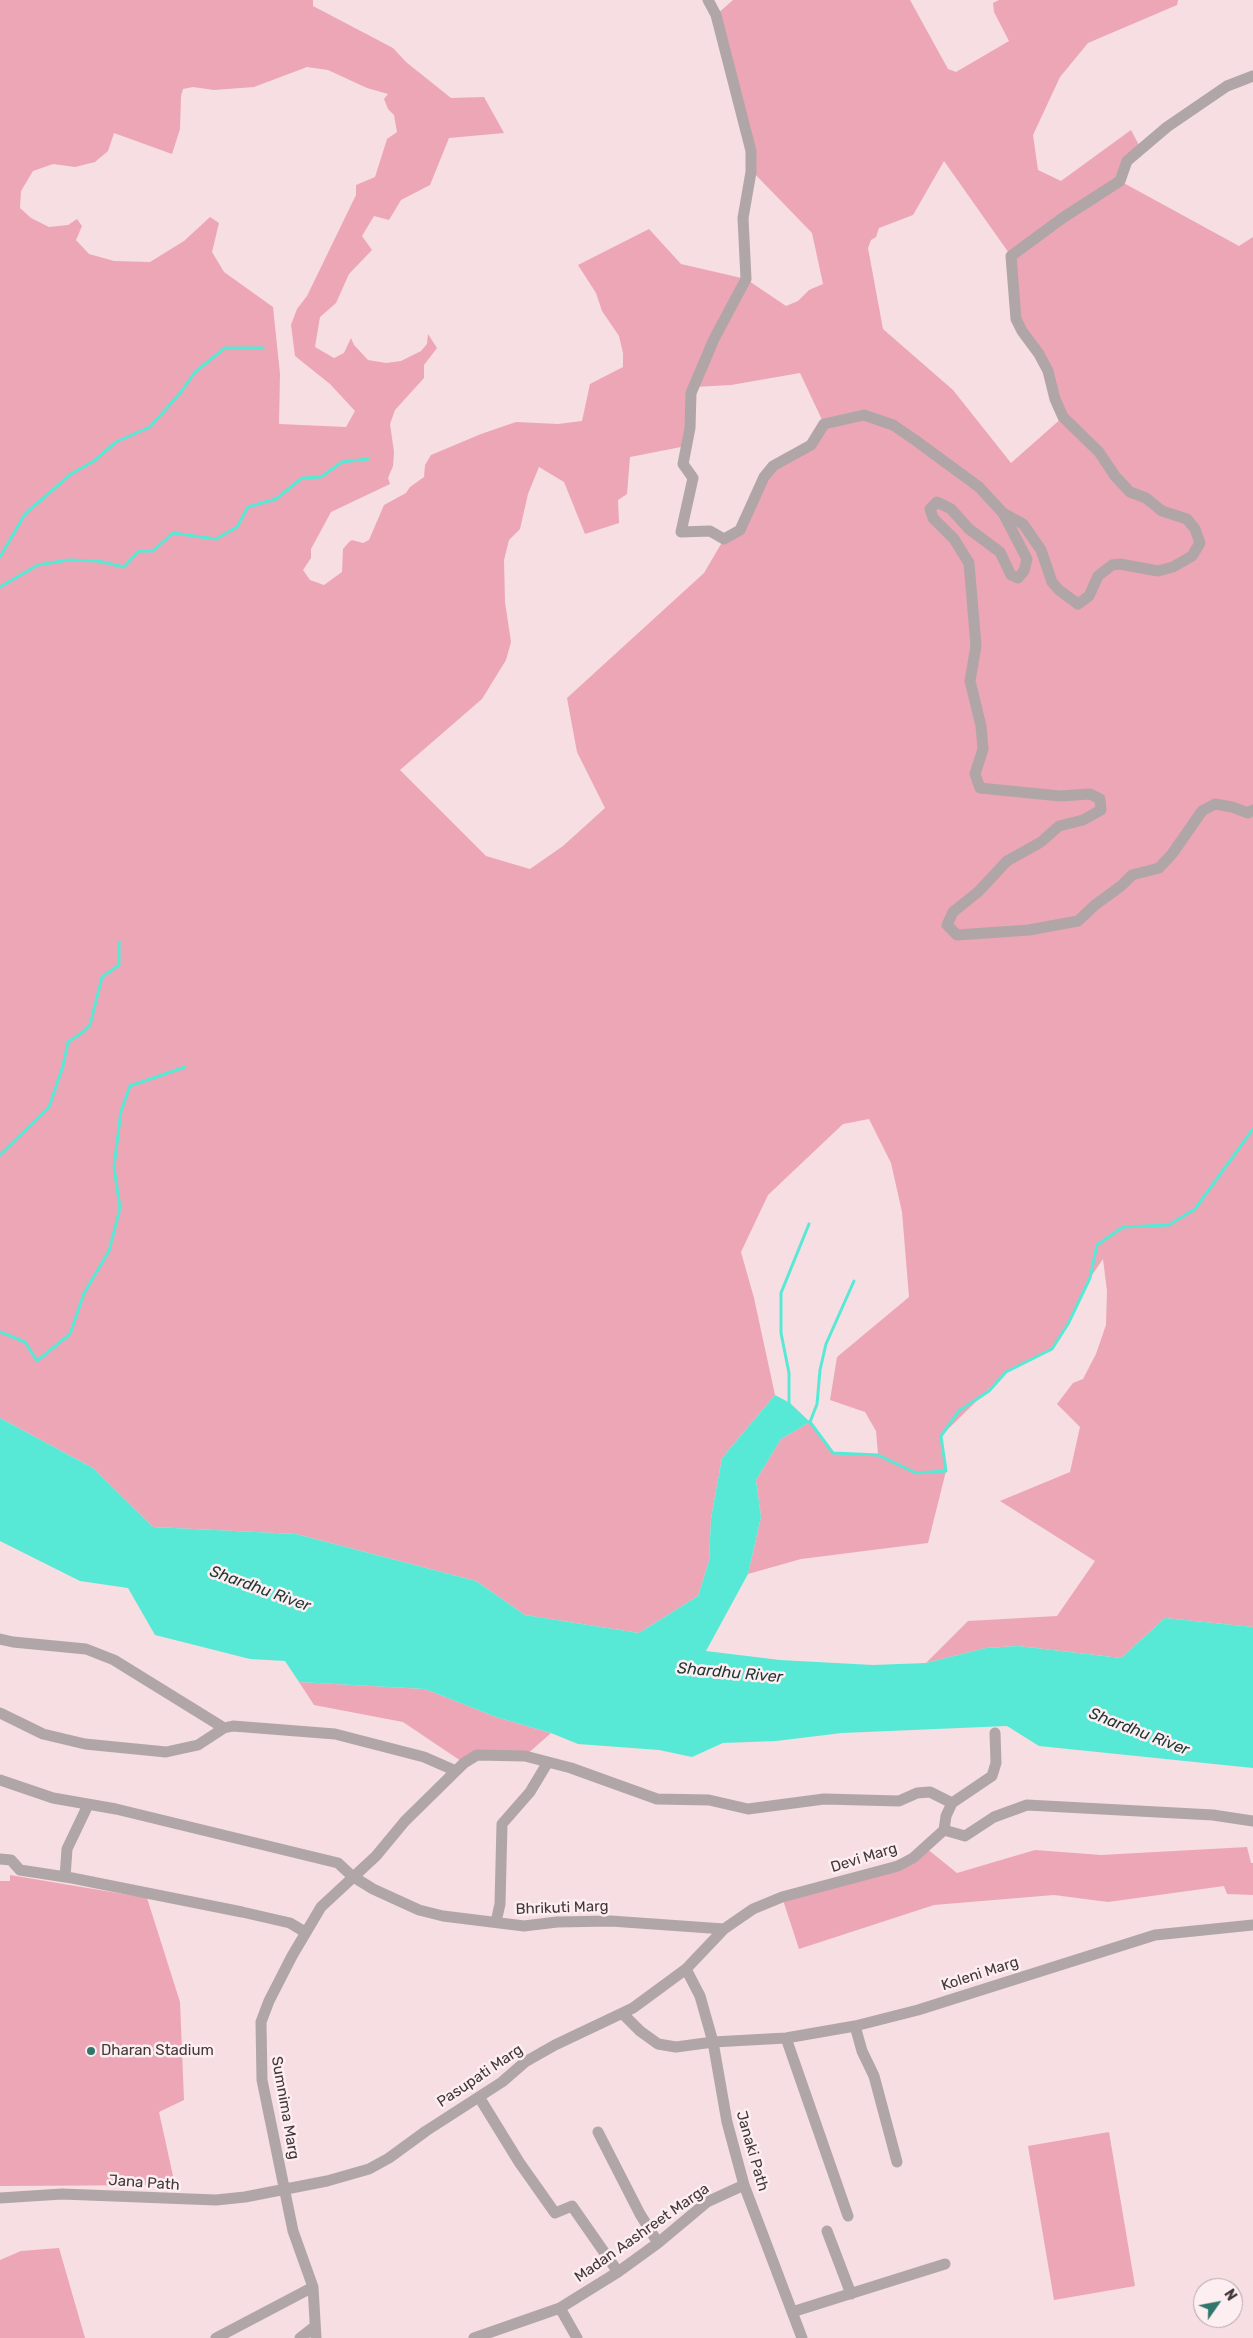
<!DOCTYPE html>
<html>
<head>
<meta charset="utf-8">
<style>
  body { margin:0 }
  #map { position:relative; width:1253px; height:2338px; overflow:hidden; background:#f6dee2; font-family:Rubik,sans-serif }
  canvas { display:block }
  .north { position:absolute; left:1193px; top:2278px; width:50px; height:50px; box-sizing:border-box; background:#fdeef1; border:1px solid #b2a5a8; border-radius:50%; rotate:57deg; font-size:14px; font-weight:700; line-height:20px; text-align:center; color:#42383a }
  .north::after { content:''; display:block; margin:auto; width:18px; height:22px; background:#30766d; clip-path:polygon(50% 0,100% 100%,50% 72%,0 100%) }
</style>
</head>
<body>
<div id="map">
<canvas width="1253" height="2338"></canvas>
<div class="north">N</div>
</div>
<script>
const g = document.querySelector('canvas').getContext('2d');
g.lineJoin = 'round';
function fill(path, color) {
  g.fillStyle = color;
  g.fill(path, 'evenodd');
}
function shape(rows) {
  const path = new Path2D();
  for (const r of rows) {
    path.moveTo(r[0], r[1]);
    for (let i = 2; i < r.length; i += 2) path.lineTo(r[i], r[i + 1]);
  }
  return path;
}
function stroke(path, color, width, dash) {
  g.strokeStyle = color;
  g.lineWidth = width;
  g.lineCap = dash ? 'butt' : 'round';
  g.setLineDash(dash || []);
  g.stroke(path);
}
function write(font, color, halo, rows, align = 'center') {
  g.font = font + ' Rubik,sans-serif';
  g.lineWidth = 5;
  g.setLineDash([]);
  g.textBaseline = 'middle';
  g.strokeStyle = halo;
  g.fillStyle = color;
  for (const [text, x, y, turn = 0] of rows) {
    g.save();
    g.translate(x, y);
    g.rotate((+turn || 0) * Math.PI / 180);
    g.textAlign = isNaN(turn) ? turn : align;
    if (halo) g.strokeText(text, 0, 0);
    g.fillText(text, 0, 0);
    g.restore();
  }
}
fill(shape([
  [0,0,313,0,313,6,393,48,406,62,451,98,484,97,504,133,449,138,430,185,401,200,389,220,374,216,362,236,372,250,349,274,336,303,320,317,315,347,334,358,344,353,351,338,354,345,368,360,386,363,401,361,421,351,427,344,428,334,437,348,424,365,424,378,395,410,390,424,394,452,393,466,388,478,390,484,331,512,311,549,311,558,303,570,310,580,324,585,342,572,343,549,349,542,352,540,363,543,369,540,384,505,406,493,410,487,424,477,425,465,431,455,481,434,516,422,558,424,582,421,590,384,623,367,623,353,619,336,602,311,596,293,578,265,649,229,681,264,746,279,786,306,798,301,809,290,823,284,812,233,751,170,716,15,733,0,910,0,948,69,956,72,1009,41,994,12,993,3,999,0,1178,0,1177,5,1088,43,1060,77,1033,135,1038,170,1061,181,1131,130,1141,149,1120,181,1239,246,1253,237,1253,1627,1165,1618,1121,1658,1018,1646,986,1648,926,1663,968,1621,1057,1616,1095,1561,1000,1501,1070,1472,1080,1427,1057,1404,1073,1383,1083,1379,1096,1354,1106,1325,1107,1291,1103,1259,1090,1278,1068,1324,1052,1349,1006,1372,941,1436,946,1471,928,1543,801,1559,748,1574,761,1517,756,1480,781,1439,810,1422,833,1453,878,1454,876,1431,865,1412,830,1400,837,1357,909,1297,902,1212,891,1163,869,1119,843,1124,768,1195,741,1252,754,1298,775,1395,722,1458,711,1518,709,1561,698,1596,639,1633,525,1615,476,1581,296,1534,153,1527,93,1468,0,1418],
  [307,67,328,70,367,88,388,94,384,99,388,109,394,115,397,132,387,139,375,177,356,185,356,195,307,296,297,309,291,325,295,356,330,384,355,411,346,427,279,424,280,374,273,307,224,272,212,252,219,223,210,217,184,241,150,262,114,261,89,254,76,240,82,226,77,219,68,225,49,227,31,218,20,208,21,191,33,171,53,164,75,167,95,162,108,151,114,133,172,154,180,129,181,96,183,89,193,87,214,90,254,87],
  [944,161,1011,256,1022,331,1048,371,1063,417,1011,463,953,390,883,329,868,248,871,240,876,237,879,228,913,215],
  [800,373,824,424,796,453,764,477,740,530,724,539,704,573,567,698,577,752,605,808,563,846,530,869,486,856,400,770,482,699,506,660,511,642,505,602,504,560,509,540,520,529,528,494,539,467,564,482,585,534,619,523,618,500,627,494,630,457,686,446,694,387,731,385],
  [299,1682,425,1689,496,1717,551,1733,525,1756,497,1754,464,1763,403,1722,314,1705],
  [1247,1847,1251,1863,1253,1863,1253,1895,1227,1894,1224,1886,1108,1902,1054,1895,934,1905,799,1949,782,1897,858,1877,926,1848,957,1873,1035,1850,1101,1855],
  [10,1875,147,1898,180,2002,184,2100,159,2112,175,2185,0,2186,0,1881,10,1881],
  [1109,2132,1135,2286,1054,2300,1028,2146],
  [59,2248,85,2338,0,2338,0,2260,21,2251]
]), '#eda6b5');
fill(shape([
  [775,1395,790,1403,810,1422,781,1439,756,1480,761,1517,748,1574,706,1651,780,1660,873,1665,926,1663,986,1648,1018,1646,1121,1658,1165,1618,1253,1627,1253,1768,1039,1746,1007,1726,842,1733,776,1741,723,1743,692,1757,659,1750,578,1744,551,1733,496,1717,425,1689,299,1682,285,1661,250,1659,155,1635,128,1588,80,1581,0,1541,0,1418,93,1468,153,1527,296,1534,476,1581,525,1615,639,1633,698,1596,709,1561,711,1518,722,1458]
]), '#58e9d6');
stroke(shape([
  [0,557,25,514,71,474,94,461,116,442,150,427,181,392,195,372,225,348,263,348],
  [0,587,38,565,68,560,98,561,124,567,139,551,153,551,173,533,216,539,237,527,248,507,276,499,302,478,321,477,342,462,368,459],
  [0,1155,49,1107,63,1066,68,1042,82,1033,90,1025,102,977,119,965,119,942],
  [0,1332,25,1342,37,1361,70,1334,84,1293,109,1251,120,1208,114,1167,121,1111,130,1086,185,1067],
  [789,1405,789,1373,781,1333,781,1293,809,1224],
  [807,1422,810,1422,833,1453,878,1455,916,1473,946,1471,941,1436,959,1411,989,1391,1006,1372,1052,1349,1068,1324,1090,1278,1097,1245,1123,1227,1169,1225,1195,1209,1253,1129],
  [810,1422,817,1404,820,1370,826,1344,854,1281]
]), '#58e9d6', 3);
stroke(shape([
  [708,0,716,15,751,151,751,172,743,218,746,279,714,339,691,393,690,428,683,464,693,478,681,532,710,531,724,539,740,530,764,477,773,466,811,445,824,424,864,415,893,425,915,440,979,487,1003,513,1027,559,1024,571,1018,578,1011,575,1000,552,969,529,951,509,937,502,930,509,933,518,954,539,969,563,976,646,970,681,981,726,983,749,975,774,980,788,1060,796,1090,794,1100,799,1101,810,1083,820,1059,826,1041,842,1007,861,978,892,953,912,947,925,957,935,1029,930,1078,921,1095,905,1121,886,1132,875,1159,868,1172,854,1202,811,1215,804,1232,807,1248,813,1253,810],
  [1003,513,1023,524,1041,550,1052,582,1059,590,1078,604,1089,596,1098,576,1112,565,1120,564,1158,571,1173,567,1192,556,1200,543,1195,529,1187,519,1162,511,1146,498,1130,492,1115,476,1099,452,1063,417,1055,399,1048,371,1039,354,1022,331,1016,319,1011,256,1064,217,1120,181,1127,161,1167,127,1227,86,1253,76],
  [0,1639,13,1642,86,1649,114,1660,224,1728],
  [0,1713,43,1734,85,1744,166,1752,198,1745,224,1728,233,1726,335,1734,424,1757,456,1771],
  [0,1780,53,1798,116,1809,338,1863,352,1876,373,1889,419,1910,443,1916,524,1926,557,1922,611,1921,724,1929],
  [944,1830,965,1836,994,1817,1027,1805,1213,1815,1253,1821],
  [0,1859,11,1860,20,1870,72,1878,242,1912,290,1923,305,1932],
  [65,1877,67,1849,88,1805],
  [496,1922,500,1904,502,1824,530,1792,548,1762],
  [686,1969,700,1996,713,2042,727,2122,744,2185,802,2338],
  [623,2014,640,2031,658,2044,676,2047,713,2042,786,2038,855,2026,918,2010,1155,1935,1253,1925],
  [855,2026,862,2051,874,2076,897,2162],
  [786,2038,848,2216],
  [479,2097,519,2162,555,2213,572,2206,618,2272],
  [598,2132,640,2214,658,2243],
  [0,2198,62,2194,216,2200,245,2197,327,2181,369,2169,389,2158,426,2131,502,2082,525,2062,555,2045,633,2008,686,1969,724,1929,753,1909,782,1897,898,1866,913,1858,944,1830,946,1816,952,1803,992,1776,996,1763,995,1733],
  [827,2231,851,2294],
  [560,2308,577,2338],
  [792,2312,945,2264],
  [216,2338,313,2287],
  [300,2338,314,2327],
  [316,2338,313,2287,293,2231,262,2080,261,2022,269,2001,292,1956,321,1907,376,1856,405,1821,464,1763,477,1755,525,1756,571,1768,657,1799,709,1800,748,1809,824,1799,899,1801,917,1793,930,1792,952,1803],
  [474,2338,560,2308,618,2272,658,2243,707,2202,744,2185]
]), '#b0a6a8', 11);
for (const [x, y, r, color] of [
  [91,2051,5,"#30766d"]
]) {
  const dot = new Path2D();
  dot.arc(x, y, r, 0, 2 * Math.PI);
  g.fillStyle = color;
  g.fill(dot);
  stroke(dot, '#fdeef1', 2);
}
write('15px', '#42383a', '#fdeef1', [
  ["Devi Marg",864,1858,-17],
  ["Bhrikuti Marg",562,1908,-2],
  ["Koleni Marg",980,1974,-18],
  ["Pasupati Marg",480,2076,-34],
  ["Sumnima Marg",285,2108,80],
  ["Janaki Path",752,2151,74],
  ["Jana Path",144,2183,4],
  ["Madan Aashreet Marga",642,2233,-35]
]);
write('15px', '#42383a', '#fdeef1', [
  ["Dharan Stadium",101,2051]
], 'left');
write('italic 16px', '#213935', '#fdeef1', [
  ["Shardhu River",260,1589,20],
  ["Shardhu River",730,1673,5],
  ["Shardhu River",1139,1732,21]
]);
</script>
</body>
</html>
